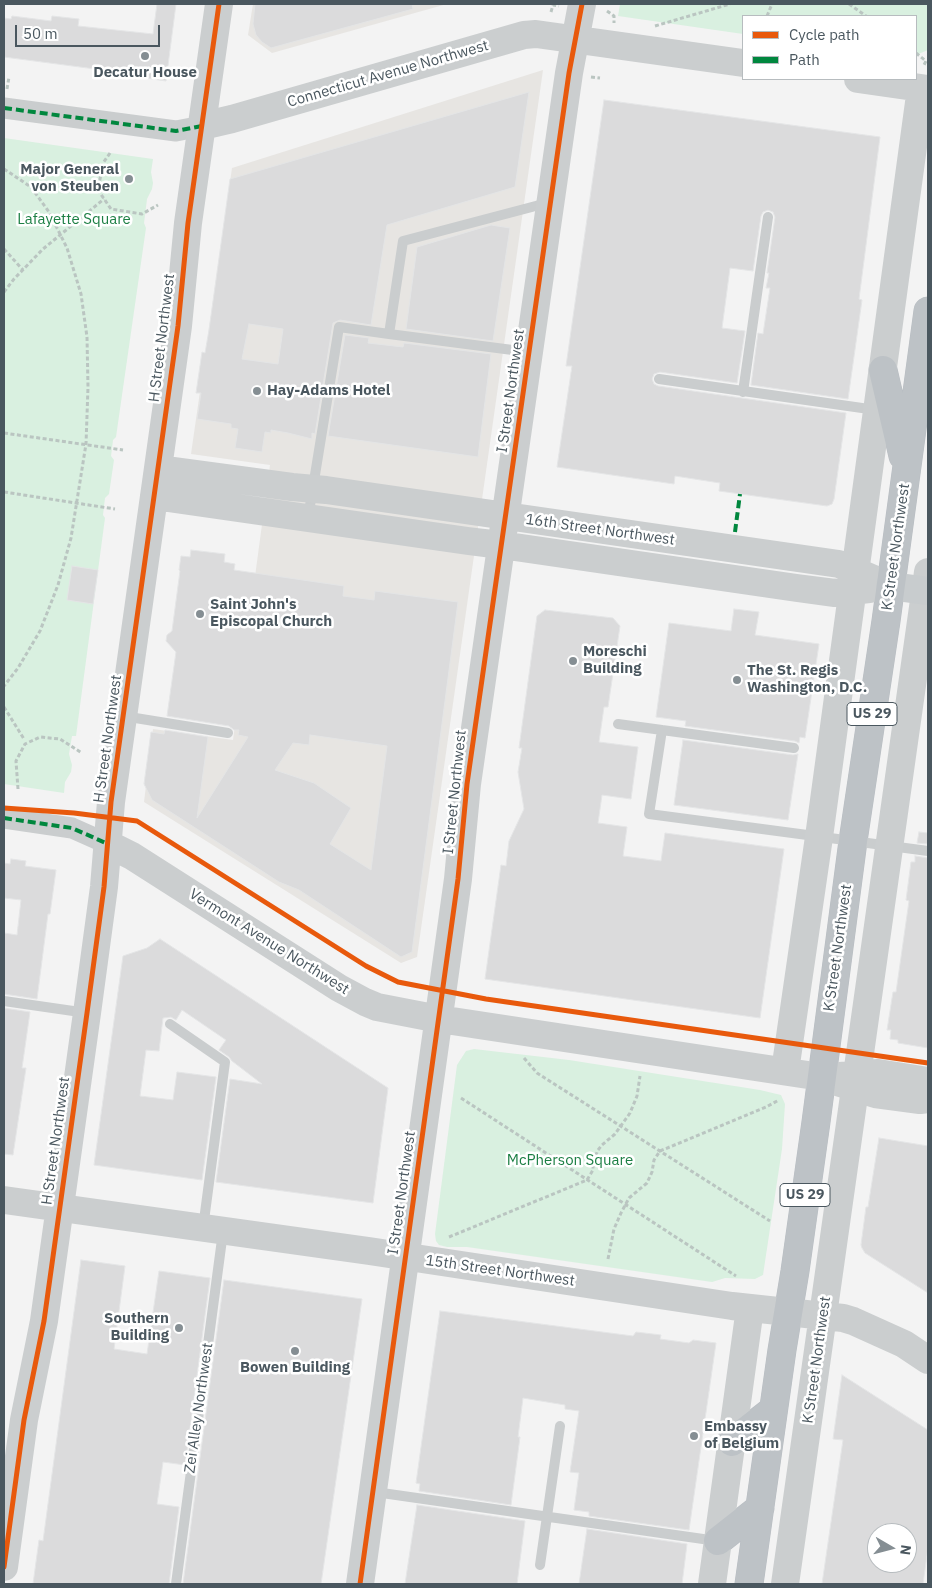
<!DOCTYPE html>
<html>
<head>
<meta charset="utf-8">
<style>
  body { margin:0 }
  #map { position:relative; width:932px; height:1588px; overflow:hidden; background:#f3f3f3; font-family:"IBM Plex Sans",sans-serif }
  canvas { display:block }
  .frame { position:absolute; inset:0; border:5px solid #4a575f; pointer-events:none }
  .legend { position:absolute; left:742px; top:15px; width:175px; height:65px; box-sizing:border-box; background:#fff; border:1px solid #b7bcbf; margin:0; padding:6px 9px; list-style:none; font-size:15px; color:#4a575f }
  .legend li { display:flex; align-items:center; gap:10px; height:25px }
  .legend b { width:25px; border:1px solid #b7bcbf }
  .north { position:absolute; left:867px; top:1523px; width:50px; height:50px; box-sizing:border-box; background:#fff; border:1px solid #b7bcbf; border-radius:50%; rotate:98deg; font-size:14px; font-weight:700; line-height:20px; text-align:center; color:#4a575f }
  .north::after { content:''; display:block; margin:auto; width:18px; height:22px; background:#858e93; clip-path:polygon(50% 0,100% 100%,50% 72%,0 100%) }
  .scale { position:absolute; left:15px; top:25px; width:145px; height:22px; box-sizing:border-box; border:2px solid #4a575f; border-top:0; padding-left:6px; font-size:15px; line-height:18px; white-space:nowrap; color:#4a575f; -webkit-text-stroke:4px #fff; paint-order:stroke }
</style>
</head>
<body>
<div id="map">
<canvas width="932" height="1588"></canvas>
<div class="frame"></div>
<ul class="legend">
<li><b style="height:6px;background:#e8590c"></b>Cycle path</li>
<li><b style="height:6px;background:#00873e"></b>Path</li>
</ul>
<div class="north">N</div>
<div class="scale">50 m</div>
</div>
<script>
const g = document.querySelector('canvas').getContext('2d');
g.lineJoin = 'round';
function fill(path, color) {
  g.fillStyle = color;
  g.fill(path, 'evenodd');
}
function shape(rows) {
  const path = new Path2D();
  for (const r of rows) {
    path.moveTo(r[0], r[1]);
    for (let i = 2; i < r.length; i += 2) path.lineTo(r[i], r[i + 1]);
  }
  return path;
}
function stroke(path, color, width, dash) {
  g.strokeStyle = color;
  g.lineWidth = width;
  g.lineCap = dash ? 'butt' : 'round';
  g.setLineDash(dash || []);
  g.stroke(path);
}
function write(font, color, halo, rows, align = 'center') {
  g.font = font + ' "IBM Plex Sans",sans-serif';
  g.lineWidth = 5;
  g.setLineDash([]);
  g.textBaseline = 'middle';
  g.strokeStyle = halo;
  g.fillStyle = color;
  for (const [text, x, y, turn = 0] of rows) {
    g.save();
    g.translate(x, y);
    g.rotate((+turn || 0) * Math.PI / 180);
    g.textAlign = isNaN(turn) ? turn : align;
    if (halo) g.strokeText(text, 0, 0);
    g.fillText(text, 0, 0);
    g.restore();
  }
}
fill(shape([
  [253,4,447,4,272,53,248,35],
  [543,70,417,957,401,963,144,802,153,729,233,740,270,465,191,454,232,168]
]), '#e7e5e2');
fill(shape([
  [620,4,928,4,928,50,916,55,916,16,743,16,743,34,618,16],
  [4,138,153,159,151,172,153,183,152,189,147,199,144,223,146,228,116,437,113,440,111,456,114,460,109,494,105,498,103,515,105,518,76,736,72,736,69,754,72,765,71,772,65,782,64,793,4,784],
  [474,1049,569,1060,760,1090,781,1095,785,1104,782,1149,763,1275,755,1279,725,1278,712,1282,467,1247,447,1247,439,1245,436,1241,435,1234,457,1065,466,1051]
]), '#d9f0e0');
const building = shape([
  [157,4,176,4,166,81,118,74,118,72,4,57,4,18,11,19,12,16,51,21,52,16,79,19,78,26,153,34,157,4],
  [255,4,412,4,413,9,271,48,262,42,256,35,253,24,255,4],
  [529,92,515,187,387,225,371,325,340,320,333,323,315,434,312,433,312,439,288,433,271,430,271,433,265,432,262,452,235,448,238,429,231,428,231,424,197,419,201,393,196,393,202,352,205,353,209,330,230,179,529,92],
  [249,324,283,329,278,364,242,359,249,324],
  [604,100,880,137,859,299,862,300,848,399,751,385,758,333,763,334,770,288,766,288,769,273,767,273,775,217,773,212,768,210,763,212,761,216,753,271,730,268,722,328,745,331,737,383,660,372,654,374,652,379,654,384,658,386,846,413,834,499,832,504,827,506,719,491,720,483,675,476,674,484,557,467,572,366,566,366,604,100],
  [491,225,510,228,493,341,406,329,417,247,491,225],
  [345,335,369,338,368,343,403,347,404,343,491,354,478,457,328,436,345,335],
  [191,550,225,554,224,562,235,564,234,570,344,586,343,596,374,600,375,591,458,602,412,952,401,957,299,890,279,882,152,800,144,784,151,732,164,734,165,730,208,737,197,818,248,737,238,735,239,730,234,730,229,726,167,716,176,652,166,641,167,635,172,631,180,571,179,570,181,556,190,557,191,550],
  [310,735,387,746,371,870,330,844,351,808,314,783,275,770,293,743,309,745,310,735],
  [72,566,98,570,93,604,67,600,72,566],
  [734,609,759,612,755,635,819,644,805,738,800,737,799,743,795,741,685,726,686,721,656,717,669,623,731,631,734,609],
  [545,610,613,618,620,626,608,707,604,707,599,742,638,747,631,799,602,795,598,823,627,827,623,856,661,861,665,833,784,849,760,1018,485,979,501,865,506,866,509,841,524,809,518,772,522,748,519,748,537,616,545,610],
  [683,740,793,755,798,754,788,820,674,805,683,740],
  [919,832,928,833,928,844,917,843,919,832],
  [915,856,928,858,928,1048,898,1043,898,1040,890,1039,891,1030,887,1030,893,992,896,992,909,901,906,900,911,862,915,862,915,856],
  [11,859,26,861,25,866,56,870,50,914,48,914,37,999,4,994,4,933,17,935,21,900,4,898,4,863,10,864,11,859],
  [160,939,388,1088,373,1203,216,1182,230,1079,262,1084,232,1061,229,1057,219,1050,226,1040,182,1010,176,1020,171,1017,163,1018,159,1051,146,1050,140,1096,173,1100,177,1072,216,1077,202,1180,94,1165,123,956,147,948,160,939],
  [4,1008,30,1012,22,1068,26,1068,13,1155,4,1154,4,1008],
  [879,1138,928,1146,928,1293,865,1253,862,1248,861,1245,866,1207,868,1207,879,1138],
  [81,1260,125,1266,114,1349,147,1354,159,1271,210,1278,185,1465,163,1462,157,1504,179,1507,169,1584,33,1584,39,1540,43,1541,81,1260],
  [224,1280,362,1299,321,1584,183,1584,224,1280],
  [440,1311,633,1336,636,1332,661,1335,660,1339,689,1343,693,1340,716,1343,689,1530,589,1516,589,1512,574,1510,579,1473,570,1472,579,1411,565,1409,565,1405,523,1398,518,1437,520,1437,511,1505,419,1491,420,1484,416,1483,440,1311],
  [842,1375,928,1430,928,1548,923,1584,822,1584,843,1440,833,1439,842,1375],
  [877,1533,907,1533,907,1563,877,1563,877,1533],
  [417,1505,525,1521,517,1584,405,1584,417,1505],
  [587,1529,687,1544,682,1584,579,1584,587,1529]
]);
fill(building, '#dbdbdc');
stroke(building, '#e4e5e6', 1);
const highway = shape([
  [883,370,903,456],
  [732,1442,773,1410],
  [718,1541,760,1508],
  [749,1584,782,1350,795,1271,816,1122,853,841,886,621,928,311]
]);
stroke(highway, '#b8bdc2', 29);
stroke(shape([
  [849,4,866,16],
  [607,11,614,16,614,23],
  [551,12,553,5,559,6],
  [767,16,772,4],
  [655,26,730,4],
  [916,53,926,61,924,65],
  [591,77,600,78],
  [7,89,9,77],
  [110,153,103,163,98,190,111,209,142,214,158,205],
  [4,169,31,187,49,212,67,248,81,294,87,337,88,387,86,444,71,538,58,585,40,631,18,668,4,686],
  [4,249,23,270],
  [4,292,14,279,43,249,104,199],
  [4,433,123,450],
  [4,492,115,509],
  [4,707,24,739],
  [18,789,16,761,25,744,40,737,60,739,82,753],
  [524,1058,537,1073,770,1221],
  [461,1098,736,1276],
  [449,1237,587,1180,593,1170,593,1162,598,1150,602,1145,615,1134,630,1113,637,1096,640,1076],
  [608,1259,614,1229,621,1213,629,1198,647,1183,652,1172,654,1160,660,1151,766,1107,779,1100]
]), '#bac5c1', 3, [4, 2.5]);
stroke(shape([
  [528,352,389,334,403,241,547,203],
  [659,379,876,410],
  [743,392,768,217],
  [308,518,339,327,389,334],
  [123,716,228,733],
  [618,724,794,748],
  [662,730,649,814,928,851],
  [4,1001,87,1013],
  [170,1024,225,1062,203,1228],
  [375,1492,717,1541],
  [540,1565,560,1426],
  [176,1584,223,1232]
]), '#cacdce', 10);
stroke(shape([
  [4,108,176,131,202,126],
  [4,818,72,828,108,844]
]), '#cacdce', 21);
stroke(shape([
  [858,79,928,89],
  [202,126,232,119,524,35,536,34,743,63],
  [158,469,292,487,326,490,839,564,890,586],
  [154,496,468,541,501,545,797,588,835,593,869,589],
  [108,844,132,856,339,988,365,1002,377,1007,439,1019,821,1077,875,1094,920,1100,928,1099],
  [785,1071,819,837,921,88],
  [840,1076,878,1073,928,1081],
  [4,1200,369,1251,732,1306,843,1318,853,1321,904,1344,928,1360],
  [4,1567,24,1420,44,1321,87,1013,104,887,111,802,178,326,188,223,219,4],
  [360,1584,458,879,467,784,569,73,582,4],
  [712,1584,750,1308],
  [785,1584,928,572]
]), '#cbcecf', 28);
stroke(shape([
  [890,586,928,591]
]), '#c8ccce', 28);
stroke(highway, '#bdc2c6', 28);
stroke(shape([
  [4,108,176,131,202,126],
  [735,532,740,494],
  [4,818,72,828,108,844]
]), '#00873e', 4, [8, 4]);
stroke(shape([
  [4,808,74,813,137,821,366,966,398,982,486,999,928,1063],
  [4,1567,24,1420,44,1321,87,1013,104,887,111,802,178,326,188,223,219,4],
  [360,1584,458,879,467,784,569,73,582,4]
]), '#e8590c', 5);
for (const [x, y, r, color] of [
  [145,56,5,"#858e93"],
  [129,179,5,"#858e93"],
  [257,391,5,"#858e93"],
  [200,614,5,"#858e93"],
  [573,661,5,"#858e93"],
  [737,680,5,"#858e93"],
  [179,1328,5,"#858e93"],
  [295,1351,5,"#858e93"],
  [694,1436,5,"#858e93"]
]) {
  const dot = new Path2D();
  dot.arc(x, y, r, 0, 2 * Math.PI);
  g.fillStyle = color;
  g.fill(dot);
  stroke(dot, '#fff', 2);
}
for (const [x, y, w] of [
  [872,714,50],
  [805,1195,50]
]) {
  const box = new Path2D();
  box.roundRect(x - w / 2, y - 11.5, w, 23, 4);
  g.fillStyle = '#fff';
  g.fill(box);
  stroke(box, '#4a575f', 1);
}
write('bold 14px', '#4a575f', null, [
  ["US 29",872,714],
  ["US 29",805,1195]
]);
write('bold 15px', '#4a575f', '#fff', [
  ["Decatur House",145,73,"center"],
  ["Major General",119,170,"right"],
  ["von Steuben",119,187,"right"],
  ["Hay-Adams Hotel",267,391],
  ["Saint John's",210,605],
  ["Episcopal Church",210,622],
  ["Moreschi",583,652],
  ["Building",583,669],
  ["The St. Regis",747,671],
  ["Washington, D.C.",747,688],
  ["Southern",169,1319,"right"],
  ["Building",169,1336,"right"],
  ["Bowen Building",295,1368,"center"],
  ["Embassy",704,1427],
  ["of Belgium",704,1444]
], 'left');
write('15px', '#4a575f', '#fff', [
  ["Connecticut Avenue Northwest",388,74,-16],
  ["H Street Northwest",162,338,-83],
  ["I Street Northwest",511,391,-82],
  ["16th Street Northwest",600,530,8],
  ["K Street Northwest",896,547,-82],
  ["H Street Northwest",108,739,-82],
  ["I Street Northwest",455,792,-84],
  ["Vermont Avenue Northwest",269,942,32],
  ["K Street Northwest",838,948,-82],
  ["H Street Northwest",56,1141,-82],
  ["I Street Northwest",402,1193,-82],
  ["15th Street Northwest",500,1271,8],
  ["K Street Northwest",817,1360,-82],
  ["Zei Alley Northwest",199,1408,-82]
]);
write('15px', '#1c7f44', '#fff', [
  ["Lafayette Square",74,220],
  ["McPherson Square",570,1161]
]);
</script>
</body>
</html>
